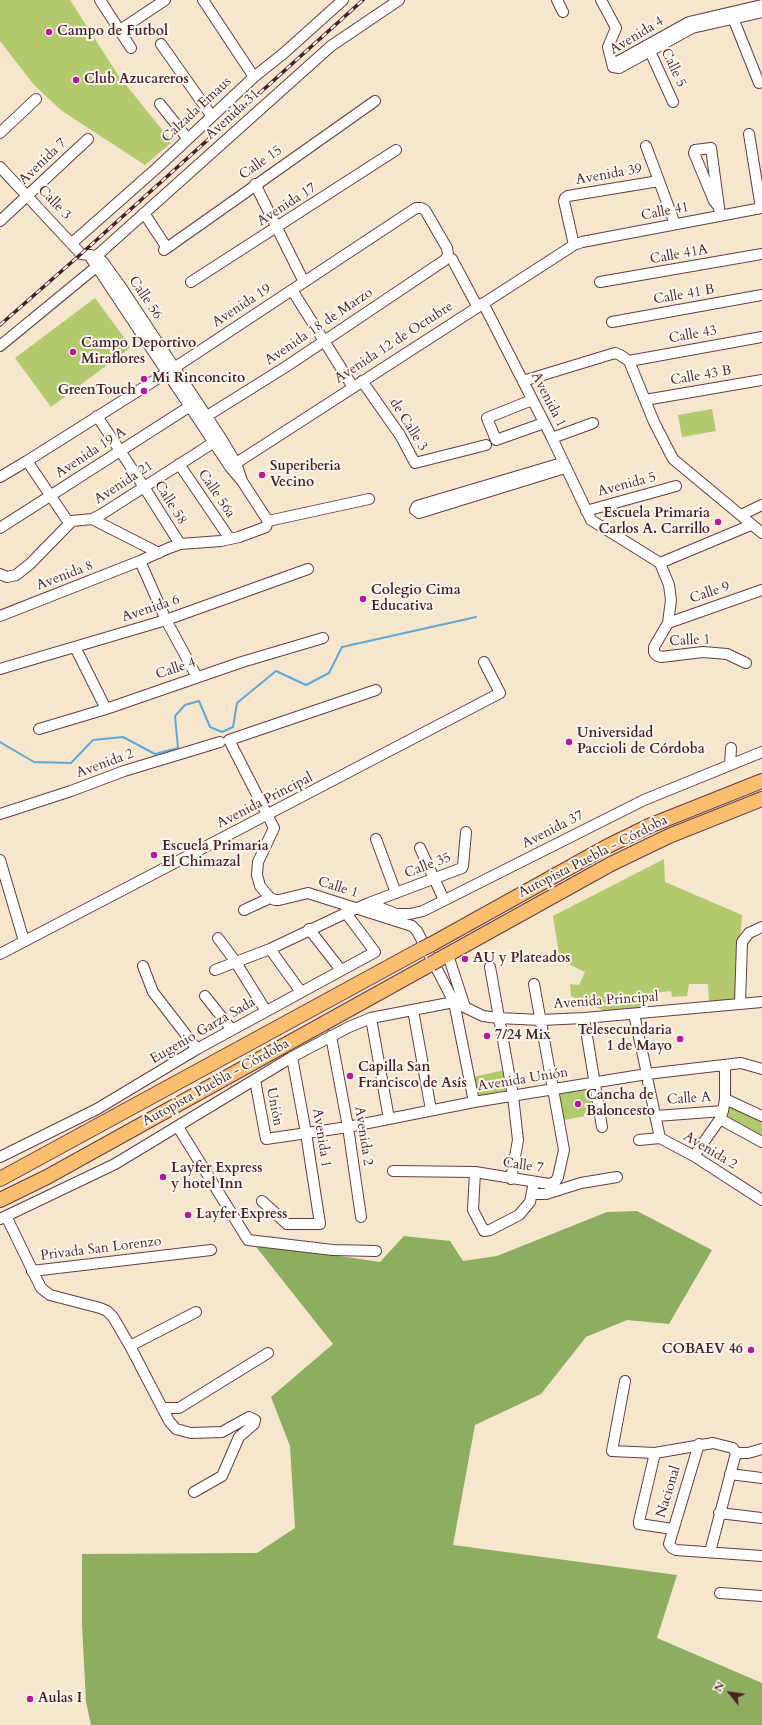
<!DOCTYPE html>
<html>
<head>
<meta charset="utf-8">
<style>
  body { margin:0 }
  #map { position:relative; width:762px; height:1725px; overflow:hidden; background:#f6e6ce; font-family:Cardo,serif }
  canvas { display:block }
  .north { position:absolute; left:710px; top:1673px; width:40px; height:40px; -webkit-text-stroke:3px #fbf7ec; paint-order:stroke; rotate:300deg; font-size:11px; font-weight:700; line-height:16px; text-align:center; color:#4a1f2b }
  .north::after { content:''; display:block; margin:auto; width:14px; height:18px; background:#4a1f2b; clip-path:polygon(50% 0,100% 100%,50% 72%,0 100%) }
</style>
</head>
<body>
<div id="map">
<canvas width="762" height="1725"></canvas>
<div class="north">N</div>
</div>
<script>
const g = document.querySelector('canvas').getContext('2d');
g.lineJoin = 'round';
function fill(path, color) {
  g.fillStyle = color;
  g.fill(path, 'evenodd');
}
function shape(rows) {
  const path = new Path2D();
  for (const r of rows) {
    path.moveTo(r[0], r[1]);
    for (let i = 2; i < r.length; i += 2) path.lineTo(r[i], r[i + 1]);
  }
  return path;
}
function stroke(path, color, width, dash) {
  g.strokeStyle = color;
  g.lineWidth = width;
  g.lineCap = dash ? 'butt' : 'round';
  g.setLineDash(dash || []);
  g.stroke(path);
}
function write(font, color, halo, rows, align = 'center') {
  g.font = font + ' Cardo,serif';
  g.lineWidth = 4;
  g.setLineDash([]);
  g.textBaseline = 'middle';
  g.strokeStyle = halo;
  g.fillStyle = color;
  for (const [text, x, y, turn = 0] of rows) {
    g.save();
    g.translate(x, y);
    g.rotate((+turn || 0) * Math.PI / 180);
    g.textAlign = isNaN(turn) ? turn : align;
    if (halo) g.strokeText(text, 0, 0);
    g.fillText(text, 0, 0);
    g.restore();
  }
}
fill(shape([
  [0,0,70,0,118,75,172,142,145,165,62,111,34,85,0,41],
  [95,298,131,347,51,407,15,358],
  [712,409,716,431,682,437,678,415],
  [664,859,665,882,742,915,736,999,709,1002,708,984,689,984,687,996,672,997,671,991,645,994,647,1008,607,1012,571,996,570,984,579,985,585,972,560,960,553,916],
  [505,1070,509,1090,476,1096,473,1077],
  [593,1088,597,1114,564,1120,559,1094],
  [729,1103,762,1119,762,1138,725,1119]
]), '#b2c96d');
fill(shape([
  [637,1211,712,1250,669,1324,627,1320,586,1337,541,1394,475,1425,453,1545,677,1575,657,1638,762,1683,762,1725,91,1725,86,1702,82,1625,82,1554,257,1553,295,1528,290,1446,271,1397,333,1344,253,1243,380,1262,404,1236,450,1241,463,1261,497,1256,607,1212]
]), '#8dad60');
stroke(shape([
  [0,742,34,762,71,763,93,740,123,737,155,754,178,748,175,716,185,705,199,701,210,727,222,732,233,727,237,703,276,671,306,685,329,673,342,647,476,617]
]), '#5fa8d6', 2);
const minor = shape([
  [100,0,131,48],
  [203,0,254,77],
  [557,0,563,12],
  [601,0,616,28,608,47,613,67],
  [762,5,689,22,615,63,613,67,619,68,692,28,762,12],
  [731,13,759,83],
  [120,30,165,0],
  [161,44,211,115],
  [648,47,673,102],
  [160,104,187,138],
  [0,133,36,99],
  [749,134,761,208],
  [646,146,675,224],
  [0,167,81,254,96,256,103,262,121,287,221,438,236,463,242,481],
  [255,184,304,282],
  [718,206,714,201,694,153,695,150,711,148,720,215],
  [144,213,167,248],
  [0,221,88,139],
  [72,243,158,167,254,77,284,53,343,0],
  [574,245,564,201,565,198,568,196,659,181],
  [164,250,375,101],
  [89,255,230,467,242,481,268,521],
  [452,259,477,306],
  [92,260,331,46,399,0],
  [191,282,396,150],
  [600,282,762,254],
  [292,290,353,387],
  [483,303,552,438,591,520,660,563,669,585,671,600,668,623,654,647,654,652,656,655,661,657,703,652,727,654,746,663],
  [612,322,762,295],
  [0,346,101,263],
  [629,361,762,337],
  [362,381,400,435,415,463,486,445],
  [523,381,615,353,620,355,629,361,654,422,673,459,762,533],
  [532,400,487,418,496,440,544,423],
  [645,400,762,380],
  [97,416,144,487,180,544],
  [552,438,593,423],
  [27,461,69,523],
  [562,463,417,506,415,510,419,513,565,468],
  [179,464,230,539],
  [230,467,574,245,582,242,762,208],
  [0,477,27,461,168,372,416,208,421,208,425,210,447,248,448,255,445,260,287,366,207,416],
  [586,511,676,486],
  [741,515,762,505],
  [92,519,159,553],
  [268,521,369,499],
  [0,528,195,403],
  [140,561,166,620,197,677],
  [660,563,751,525],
  [0,574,7,577,16,575,30,564,72,521,92,519,102,514,219,439],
  [0,616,140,561,169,548,180,544,221,541,239,537,266,527,268,521],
  [668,623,762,590],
  [75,647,106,709],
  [0,669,166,620,308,569],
  [376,690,229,740,274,828,258,862,257,875,260,886,270,898,275,900,279,900,308,893,412,926,417,931,454,1002,474,1102],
  [39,729,106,709,242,662,323,638],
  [730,765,731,748],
  [0,814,71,791,124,771,220,742],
  [376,839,396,893],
  [420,848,444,900],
  [0,860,24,941],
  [369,903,462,868,463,866,466,832],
  [244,910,270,898],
  [309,929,341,970],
  [218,938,235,961,266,1011],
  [270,949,301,992],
  [0,954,500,693,484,662],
  [448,955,465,1007],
  [143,966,153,992,197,1049],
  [490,967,513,1096,518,1140,511,1179],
  [215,970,270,949,346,913,369,903,396,914,410,914,423,911,644,800,762,752],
  [205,996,232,1030],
  [454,1002,483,1016,498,1018,541,1020,584,1018,762,1002],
  [740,1003,742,942,749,933,762,927],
  [413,1010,431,1110],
  [634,1014,647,1074],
  [371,1018,389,1119],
  [584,1018,602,1127],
  [331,1036,348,1127,361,1217],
  [255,1080,266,1139,348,1127,474,1102,647,1074,741,1063,762,1069],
  [648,1082,660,1138],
  [725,1099,762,1116],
  [656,1116,723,1111],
  [720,1119,762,1142],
  [178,1127,248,1240,333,1250,376,1251],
  [639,1140,660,1138,694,1156,762,1200],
  [694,1156,720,1119,723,1111,725,1099,725,1065],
  [0,1157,97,1109,197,1049,375,952,346,913],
  [393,1171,475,1172,549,1184,555,1182,558,1177,564,1150,534,984],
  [475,1172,473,1210,484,1231,490,1230,519,1215,530,1202,534,1182],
  [532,1194,546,1194,581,1183,617,1177],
  [262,1201,287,1224,320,1224,306,1133,292,1057],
  [6,1216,41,1288,50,1295,100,1308,107,1311,113,1317,130,1346,169,1421,176,1429,191,1433,222,1432,249,1417,255,1420,254,1424,239,1437,222,1476,194,1492],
  [0,1219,115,1164,292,1057,349,1027,371,1018,454,1002],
  [32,1271,211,1250],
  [130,1346,196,1312],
  [625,1381,612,1451,655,1453,713,1443,733,1448,736,1453,748,1453,762,1449],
  [162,1408,179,1408,268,1353],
  [699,1444,669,1544,672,1548,676,1550,762,1556],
  [655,1453,639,1521,639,1524,673,1529],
  [730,1474,762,1478],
  [719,1513,762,1518],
  [710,1552,736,1453],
  [720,1593,762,1596]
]);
const highway = shape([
  [430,945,608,846,649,826,762,781],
  [438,960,611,864,669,836,762,799],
  [0,1179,422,949],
  [0,1200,47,1177,431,964]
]);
stroke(minor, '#643d43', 12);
stroke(highway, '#643d43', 16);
stroke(minor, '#fff', 10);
stroke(highway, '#fbbd6e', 14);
const rail = shape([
  [0,325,81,254,363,0]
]);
stroke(rail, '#4a1f2b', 3.5);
stroke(rail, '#fbf7ec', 2, [6]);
const highwayBridge = shape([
  [422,949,430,945],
  [431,964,438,960]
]);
stroke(highwayBridge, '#643d43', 16, []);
stroke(highwayBridge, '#fbbd6e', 14);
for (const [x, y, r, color] of [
  [49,32,4,"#b5179e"],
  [76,80,4,"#b5179e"],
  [73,352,4,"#b5179e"],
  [144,379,4,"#b5179e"],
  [144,391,4,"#b5179e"],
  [262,475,4,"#b5179e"],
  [718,522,4,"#b5179e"],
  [363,599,4,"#b5179e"],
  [569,742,4,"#b5179e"],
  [154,855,4,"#b5179e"],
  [465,959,4,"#b5179e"],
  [487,1036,4,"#b5179e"],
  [680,1039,4,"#b5179e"],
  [350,1076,4,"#b5179e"],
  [578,1104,4,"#b5179e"],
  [163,1177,4,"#b5179e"],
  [188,1215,4,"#b5179e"],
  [751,1350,4,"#b5179e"],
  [30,1699,4,"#b5179e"]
]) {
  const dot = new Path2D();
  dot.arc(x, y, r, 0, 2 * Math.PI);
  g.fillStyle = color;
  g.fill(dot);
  stroke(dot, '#fbf7ec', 1.5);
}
write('bold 14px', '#4a1f2b', '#fbf7ec', [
  ["Campo de Futbol",57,32],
  ["Club Azucareros",84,80],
  ["Campo Deportivo",81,344],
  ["Miraflores",81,360],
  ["Mi Rinconcito",152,379],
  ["GreenTouch",136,391,"right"],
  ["Superiberia",270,467],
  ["Vecino",270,483],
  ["Escuela Primaria",710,514,"right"],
  ["Carlos A. Carrillo",710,530,"right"],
  ["Colegio Cima",371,591],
  ["Educativa",371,607],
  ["Universidad",577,734],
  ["Paccioli de Córdoba",577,750],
  ["Escuela Primaria",162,847],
  ["El Chimazal",162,863],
  ["AU y Plateados",473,959],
  ["Telesecundaria",672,1031,"right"],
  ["1 de Mayo",672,1047,"right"],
  ["7/24 Mix",495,1036],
  ["Capilla San",358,1068],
  ["Francisco de Asís",358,1084],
  ["Cancha de",586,1096],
  ["Baloncesto",586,1112],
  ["Layfer Express",171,1169],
  ["y hotel Inn",171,1185],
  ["Layfer Express",196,1215],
  ["COBAEV 46",743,1350,"right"],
  ["Aulas I",38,1699]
], 'left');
write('14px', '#4a1f2b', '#fbf7ec', [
  ["Avenida 4",637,36,-31],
  ["Calle 5",673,68,65],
  ["Calzada Emaus",197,110,-43],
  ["Avenida 31",233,115,-42],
  ["Avenida 7",43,162,-44],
  ["Calle 15",261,163,-35],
  ["Avenida 39",609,175,-10],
  ["Calle 3",54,203,47],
  ["Avenida 17",287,205,-33],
  ["Calle 41",665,212,-11],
  ["Calle 41A",679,255,-10],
  ["Calle 41 B",684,295,-10],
  ["Calle 56",145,298,56],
  ["Avenida 19",242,306,-33],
  ["Avenida 18 de Marzo",319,327,-34],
  ["Calle 43",693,335,-10],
  ["Avenida 12 de Octubre",394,343,-33],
  ["Calle 43 B",701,376,-10],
  ["Avenida 1",548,400,63],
  ["de Calle 3",408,425,58],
  ["Avenida 19 A",91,453,-33],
  ["Avenida 21",124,483,-33],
  ["Avenida 5",627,485,-15],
  ["Calle 56a",216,494,56],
  ["Calle 58",170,503,58],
  ["Avenida 8",65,576,-21],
  ["Calle 9",710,593,-19],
  ["Avenida 6",151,609,-18],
  ["Calle 1",690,641,-3],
  ["Calle 4",176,669,-19],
  ["Avenida 2",105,764,-20],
  ["Avenida Principal",265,801,-27],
  ["Avenida 37",553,830,-27],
  ["Autopista Puebla - Córdoba",593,857,-27],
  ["Calle 35",428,866,-21],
  ["Calle 1",338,888,17],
  ["Avenida Principal",606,1001,-4],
  ["Eugenio Garza Sada",203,1031,-30],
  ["Avenida Unión",523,1080,-9],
  ["Autopista Puebla - Córdoba",216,1083,-29],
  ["Calle A",689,1099,-4],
  ["Unión",274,1107,79],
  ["Avenida 2",363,1136,81],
  ["Avenida 1",321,1138,81],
  ["Avenida 2",710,1151,31],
  ["Calle 7",523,1166,8],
  ["Privada San Lorenzo",101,1249,-7],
  ["Nacional",669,1492,-73]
]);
</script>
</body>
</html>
